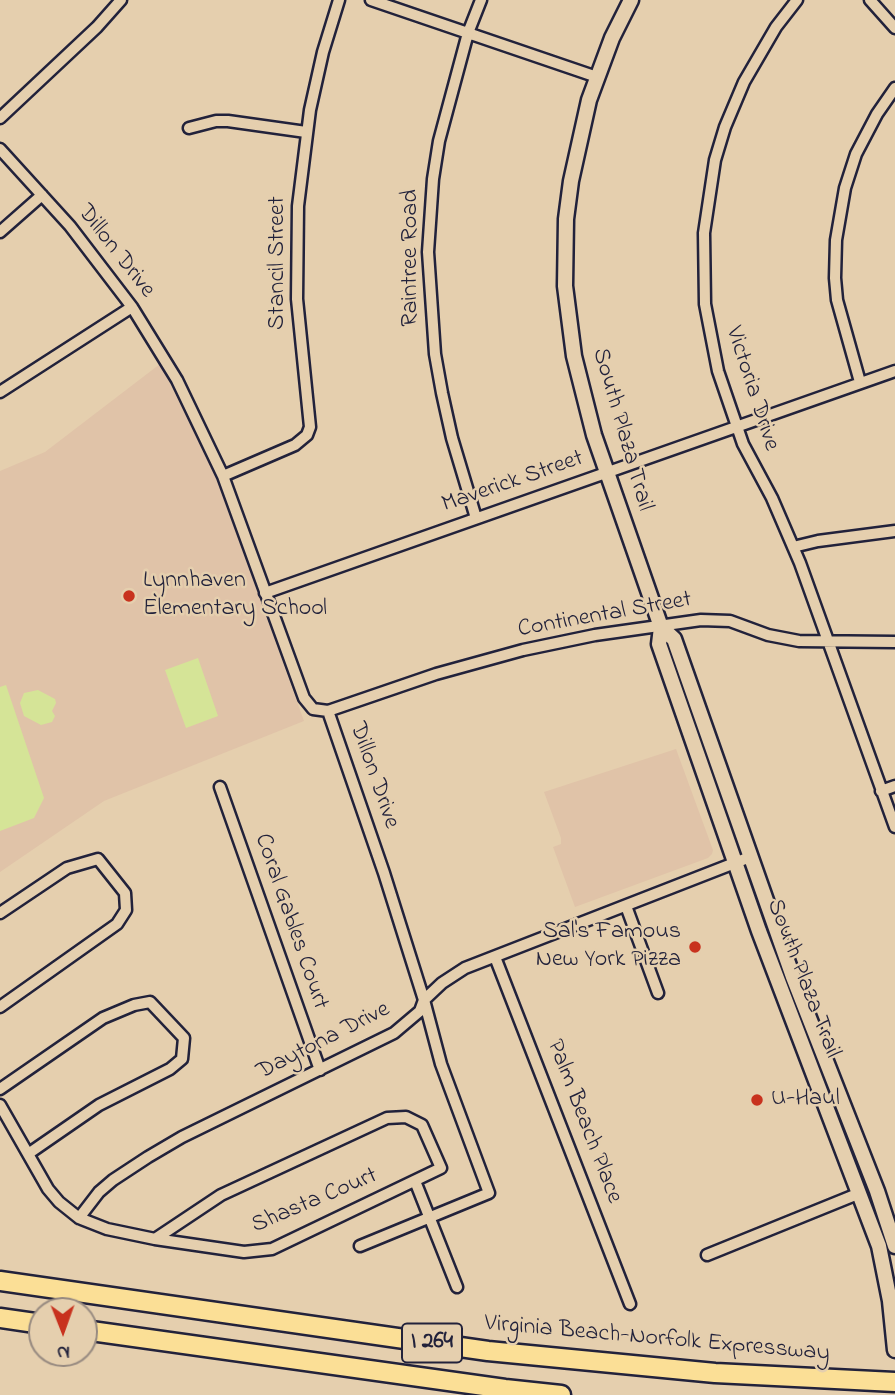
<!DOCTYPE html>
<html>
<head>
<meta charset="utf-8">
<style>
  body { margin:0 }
  #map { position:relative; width:895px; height:1395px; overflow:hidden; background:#e5cfae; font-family:"Indie Flower",sans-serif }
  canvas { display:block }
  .north { position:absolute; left:28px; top:1297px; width:70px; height:70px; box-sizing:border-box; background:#e5cfae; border:2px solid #978a80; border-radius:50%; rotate:179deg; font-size:19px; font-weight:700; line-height:28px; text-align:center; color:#22223b }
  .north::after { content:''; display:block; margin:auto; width:24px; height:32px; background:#c8321e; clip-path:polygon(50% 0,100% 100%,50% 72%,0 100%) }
</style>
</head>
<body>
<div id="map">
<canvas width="895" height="1395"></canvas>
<div class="north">N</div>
</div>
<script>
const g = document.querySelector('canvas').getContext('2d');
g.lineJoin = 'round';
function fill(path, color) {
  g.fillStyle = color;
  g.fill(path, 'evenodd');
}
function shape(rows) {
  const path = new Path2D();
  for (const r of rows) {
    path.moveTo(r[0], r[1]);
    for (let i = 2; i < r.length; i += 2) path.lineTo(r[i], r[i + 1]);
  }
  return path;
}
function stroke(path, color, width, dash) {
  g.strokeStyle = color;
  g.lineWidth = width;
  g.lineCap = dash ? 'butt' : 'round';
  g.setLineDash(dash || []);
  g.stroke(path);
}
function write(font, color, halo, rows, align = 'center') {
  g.font = font + ' "Indie Flower",sans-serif';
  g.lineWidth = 5;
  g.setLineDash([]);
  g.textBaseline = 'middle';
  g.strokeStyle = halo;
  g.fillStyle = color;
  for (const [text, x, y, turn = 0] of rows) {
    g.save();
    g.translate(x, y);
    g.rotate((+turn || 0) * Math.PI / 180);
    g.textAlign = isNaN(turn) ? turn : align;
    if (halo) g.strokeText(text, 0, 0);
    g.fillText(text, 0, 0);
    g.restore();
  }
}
fill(shape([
  [160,364,212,467,304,721,104,801,0,872,0,471,45,452],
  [676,749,713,850,712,854,708,858,575,907,553,847,561,844,561,838,544,792]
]), '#e0c3a8');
fill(shape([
  [198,658,218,716,186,728,165,670],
  [6,685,44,798,34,818,0,831,0,687],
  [38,690,55,699,56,703,52,711,55,716,52,722,41,725,24,716,20,703,24,693]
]), '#d5e497');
const street = shape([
  [371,0,597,77],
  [797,0,776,27,744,82,725,127,715,160,704,233,705,304,718,371,743,444,772,498,800,563,895,827],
  [870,0,895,28],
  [0,118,97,27,121,0],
  [189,128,216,121,228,121,306,132],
  [0,149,70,226,132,307,177,380,223,476,304,698,313,709,328,711,436,674,523,650,595,635,701,620,730,621,768,635,799,641,895,642],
  [0,232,42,195],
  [860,382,837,300,835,278,836,240,845,188,856,154,877,114,895,88],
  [0,392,132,307],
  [223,476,295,445,307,435,310,427,297,299,298,206,310,110,323,52,339,0],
  [476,518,452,438,442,393,435,354,428,252,433,179,439,141,468,33,481,0],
  [793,547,818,541,895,531],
  [265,593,895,371],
  [328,711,384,873,424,1000,441,1064,489,1193,360,1246],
  [220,787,320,1070],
  [881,791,895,786],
  [626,906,658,993],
  [0,913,67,868,98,859,125,893,126,910,117,924,0,1007],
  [495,957,630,1304],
  [0,1089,103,1018,134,1005,150,1002,184,1038,182,1059,170,1069,99,1105,28,1154],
  [0,1105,48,1189,59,1202,79,1218,107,1229,155,1239,244,1252,272,1249,441,1168,422,1125,406,1117,387,1118,221,1195,155,1239],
  [415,1181,457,1287],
  [79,1218,99,1192,113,1180,148,1157,182,1137,394,1033,420,1011,424,1000,442,983,465,968,750,857],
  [707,1255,860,1193]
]);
const secondary = shape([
  [631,0,612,38,589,100,571,181,566,219,565,286,574,356,594,435,661,627,659,644,759,931,879,1246,890,1301,895,1350],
  [661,627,674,639,793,977,877,1191,895,1246]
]);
const highway = shape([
  [0,1281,488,1351,715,1373,895,1382],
  [0,1318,42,1324],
  [84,1330,505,1389,561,1395]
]);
stroke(street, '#22223b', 15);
stroke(secondary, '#22223b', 19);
stroke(highway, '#22223b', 23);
stroke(street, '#e5cfae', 10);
stroke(secondary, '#e5cfae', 14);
stroke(highway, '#fbdf96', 18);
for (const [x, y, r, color] of [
  [129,596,7,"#c8321e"],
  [695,947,7,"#c8321e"],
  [757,1100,7,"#c8321e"]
]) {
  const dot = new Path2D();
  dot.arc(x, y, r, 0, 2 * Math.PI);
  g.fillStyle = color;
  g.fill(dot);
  stroke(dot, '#e5cfae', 2.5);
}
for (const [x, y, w] of [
  [432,1343,60]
]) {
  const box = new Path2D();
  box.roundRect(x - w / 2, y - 19.5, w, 39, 5);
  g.fillStyle = '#e5cfae';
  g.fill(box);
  stroke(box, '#22223b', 2);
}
write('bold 23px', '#22223b', null, [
  ["I 264",432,1343]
]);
write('24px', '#22223b', '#e5cfae', [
  ["Dillon Drive",115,252,52],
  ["Raintree Road",412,258,-90],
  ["Stancil Street",279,263,-90],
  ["Victoria Drive",751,389,72],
  ["South Plaza Trail",621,430,74],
  ["Maverick Street",513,483,-19],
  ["Continental Street",605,616,-10],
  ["Dillon Drive",373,776,71],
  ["Coral Gables Court",290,922,71],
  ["South Plaza Trail",802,979,69],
  ["Daytona Drive",324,1042,-27],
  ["Palm Beach Place",583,1122,69],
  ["Shasta Court",315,1202,-23],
  ["Virginia Beach-Norfolk Expressway",657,1340,5]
]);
write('24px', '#22223b', '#e5cfae', [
  ["Lynnhaven",143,582],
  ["Elementary School",143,610],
  ["Sal's Famous",681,933,"right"],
  ["New York Pizza",681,961,"right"],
  ["U-Haul",771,1100]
], 'left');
</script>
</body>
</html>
